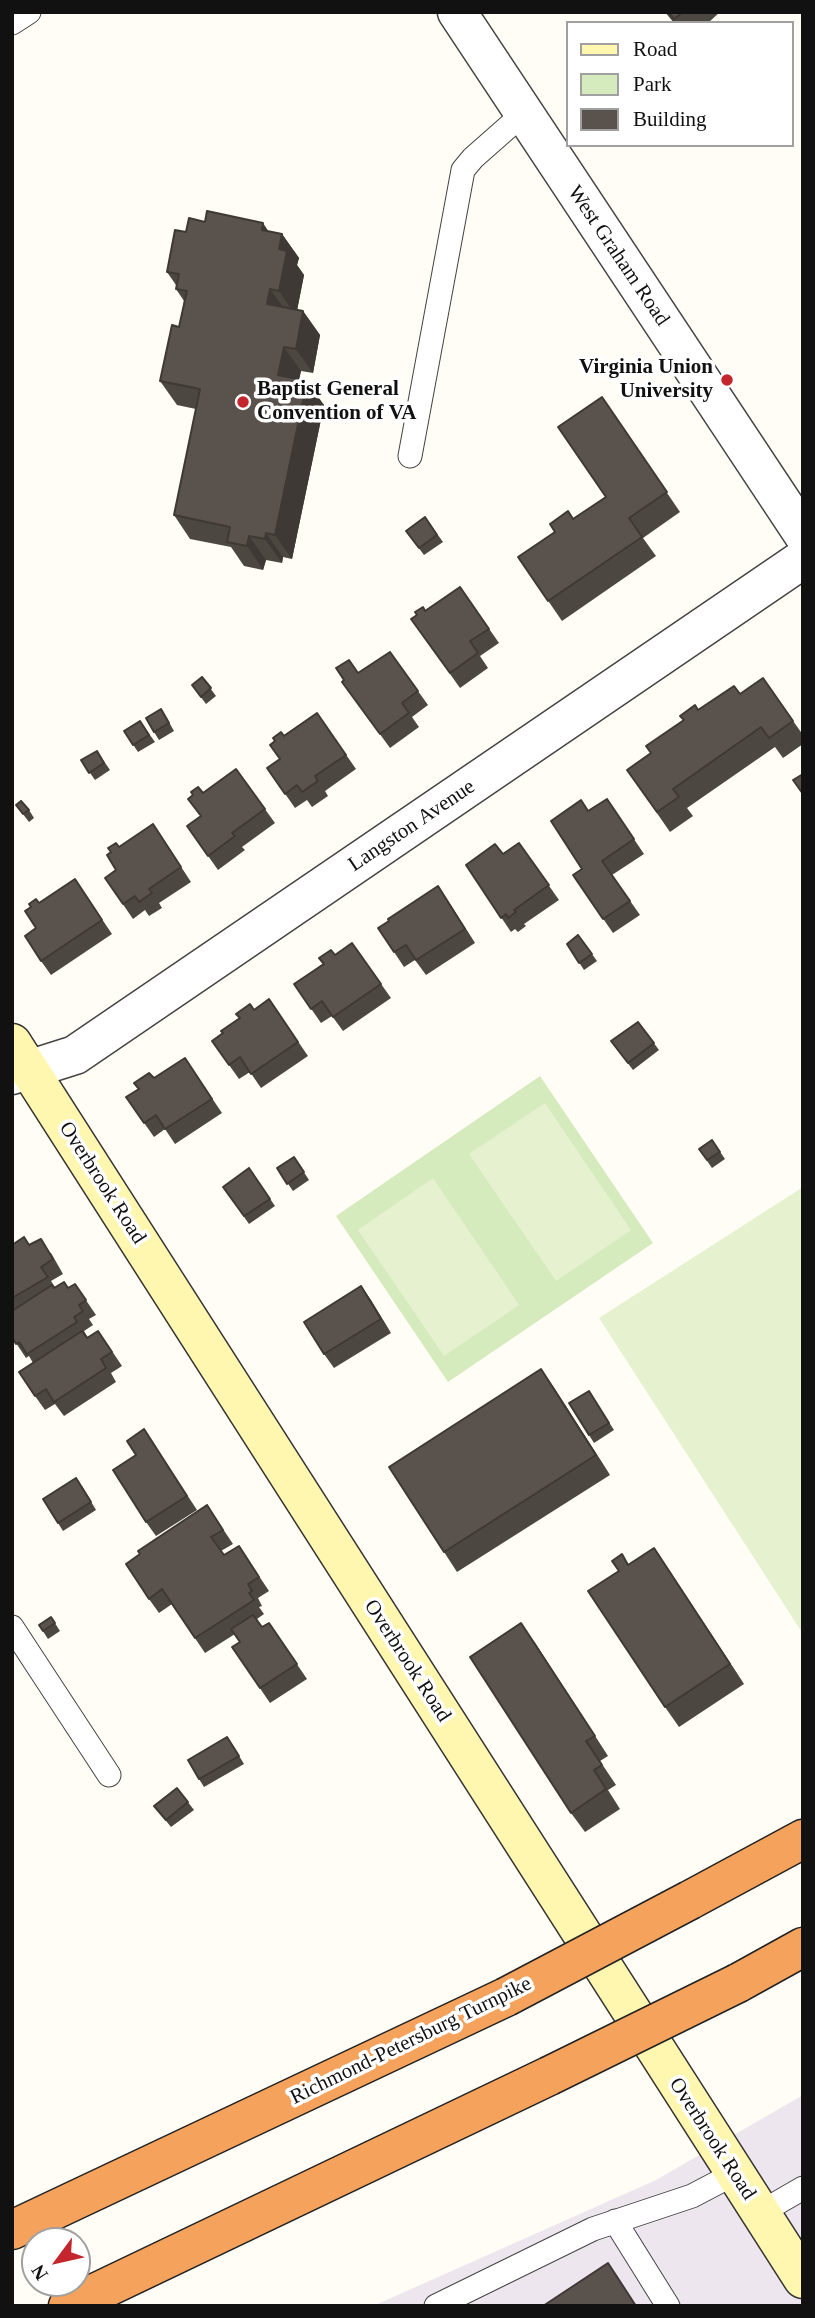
<!DOCTYPE html>
<html>
<head>
<meta charset="utf-8">
<style>
  body { margin:0 }
  #map { position:relative; width:815px; height:2318px; overflow:hidden; background:#fffdf5; font-family:"Times New Roman",serif }
  canvas { display:block }
  .frame { position:absolute; inset:0; border:14px solid #111; pointer-events:none }
  .legend { position:absolute; left:566px; top:21px; width:228px; height:126px; box-sizing:border-box; background:#fff; border:2px solid #a0a0a0; margin:0; padding:9px 12px; list-style:none; font-size:21px; color:#111 }
  .legend li { display:flex; align-items:center; gap:14px; height:35px }
  .legend b { width:35px; border:2px solid #a0a0a0 }
  .north { position:absolute; left:21px; top:2227px; width:70px; height:70px; box-sizing:border-box; background:#fff; border:2px solid #a0a0a0; border-radius:50%; rotate:237deg; font-size:19px; font-weight:700; line-height:28px; text-align:center; color:#111 }
  .north::after { content:''; display:block; margin:auto; width:24px; height:32px; background:#c4262e; clip-path:polygon(50% 0,100% 100%,50% 72%,0 100%) }
</style>
</head>
<body>
<div id="map">
<canvas width="815" height="2318"></canvas>
<div class="frame"></div>
<ul class="legend">
<li><b style="height:9px;background:#fff6b0"></b>Road</li>
<li><b style="height:19px;background:#d5ebbd"></b>Park</li>
<li><b style="height:19px;background:#5a524d"></b>Building</li>
</ul>
<div class="north">N</div>
</div>
<script>
const g = document.querySelector('canvas').getContext('2d');
g.lineJoin = 'round';
function fill(path, color) {
  g.fillStyle = color;
  g.fill(path, 'evenodd');
}
function shape(rows) {
  const path = new Path2D();
  for (const r of rows) {
    path.moveTo(r[0], r[1]);
    for (let i = 2; i < r.length; i += 2) path.lineTo(r[i], r[i + 1]);
  }
  return path;
}
function stroke(path, color, width, dash) {
  g.strokeStyle = color;
  g.lineWidth = width;
  g.lineCap = dash ? 'butt' : 'round';
  g.setLineDash(dash || []);
  g.stroke(path);
}
function write(font, color, halo, rows, align = 'center') {
  g.font = font + ' "Times New Roman",serif';
  g.lineWidth = 7;
  g.setLineDash([]);
  g.textBaseline = 'middle';
  g.strokeStyle = halo;
  g.fillStyle = color;
  for (const [text, x, y, turn = 0] of rows) {
    g.save();
    g.translate(x, y);
    g.rotate((+turn || 0) * Math.PI / 180);
    g.textAlign = isNaN(turn) ? turn : align;
    if (halo) g.strokeText(text, 0, 0);
    g.fillText(text, 0, 0);
    g.restore();
  }
}
fill(shape([
  [803,2095,803,2306,373,2306,656,2180]
]), '#eee6ef');
fill(shape([
  [540,1076,653,1243,448,1382,336,1216]
]), '#d5ebbd');
fill(shape([
  [545,1103,631,1230,556,1281,469,1154],
  [433,1178,519,1305,444,1356,358,1230],
  [803,1187,803,1634,599,1318]
]), '#e6f2cf');
const lane = shape([
  [12,23,29,12],
  [410,456,463,170,473,158,524,113],
  [12,1627,109,1775],
  [760,2213,803,2188],
  [615,2221,668,2306],
  [436,2306,593,2229,692,2196,734,2174]
]);
const street = shape([
  [457,12,803,534],
  [12,1075,75,1055,803,559]
]);
const secondary = shape([
  [12,1043,803,2279]
]);
const highway = shape([
  [690,1900,803,1839],
  [738,1983,803,1947],
  [12,2230,506,1997],
  [68,2306,549,2076]
]);
stroke(lane, '#444', 25);
stroke(street, '#444', 41);
stroke(secondary, '#333', 41);
stroke(highway, '#222', 41);
stroke(lane, '#fff', 23);
stroke(street, '#fff', 38);
stroke(secondary, '#fff6b0', 38);
stroke(highway, '#f5a25d', 38);
const highwayBridge = shape([
  [506,1997,690,1900],
  [549,2076,738,1983]
]);
stroke(highwayBridge, '#222', 41, []);
stroke(highwayBridge, '#f5a25d', 38);
fill(shape([
  [665,12,720,12,708,23,674,23],
  [205,222,282,234,299,258,297,265,304,275,297,310,303,311,320,335,313,373,301,371,299,379,324,405,292,559,283,557,282,563,266,560,263,570,244,566,231,547,190,539,174,515,196,409,177,405,160,381,179,327,184,301,176,289,176,285,167,272,186,232],
  [602,397,680,512,643,538,656,556,562,621,518,557,606,497],
  [425,517,443,542,424,555,406,531],
  [460,587,499,643,480,656,488,668,460,688,411,619,425,611],
  [390,652,428,705,412,717,419,727,390,748,342,682,358,673],
  [202,677,216,696,206,704,192,685],
  [763,678,803,735,803,744,783,758,775,747,687,808,693,816,670,832,627,770,651,753,684,720,698,710,741,694],
  [317,713,356,769,325,791,328,796,312,807,307,800,295,808,267,768,280,759,275,741],
  [166,717,174,731,159,740,154,732],
  [140,721,155,742,138,752,124,731],
  [97,751,110,770,95,780,81,760],
  [236,769,275,823,242,847,245,850,218,870,187,826,201,816,203,793],
  [607,799,644,854,612,875,640,915,613,933,573,875,582,869,589,811],
  [16,805,29,810,34,818,29,822],
  [153,824,191,882,159,903,162,908,149,916,145,910,133,919,105,878,116,870,119,847],
  [519,843,559,900,524,924,526,926,518,932,515,929,511,932,466,865,503,854],
  [75,879,112,934,51,975,41,961,36,928,31,907,39,903],
  [438,886,475,943,426,975,415,960,404,967,394,952,389,921],
  [578,935,597,961,584,970,567,944],
  [352,943,391,998,343,1031,332,1016,321,1023,294,984],
  [269,999,308,1056,261,1088,250,1072,239,1079,212,1041],
  [638,1022,659,1050,633,1070,611,1041],
  [185,1058,222,1113,175,1144,165,1129,154,1137,126,1097],
  [712,1140,725,1159,712,1168,699,1149],
  [294,1157,309,1180,293,1191,277,1168],
  [249,1168,275,1206,249,1224,223,1187],
  [12,1245,30,1245,51,1253,63,1274,51,1281,55,1287,68,1288,75,1284,96,1315,89,1319,93,1325,84,1331,87,1336,86,1336,108,1345,122,1366,111,1373,116,1382,64,1416,55,1404,45,1410,35,1396,33,1363,29,1356,26,1358,12,1337],
  [361,1286,391,1333,334,1368,324,1354],
  [541,1369,610,1475,457,1572,444,1552],
  [589,1391,614,1430,594,1443,589,1435],
  [144,1429,197,1510,156,1536,146,1522,136,1455],
  [82,1486,96,1510,63,1531,58,1523],
  [207,1505,233,1544,221,1551,224,1555,239,1546,269,1591,258,1598,262,1606,259,1607,264,1614,257,1619,262,1627,269,1623,307,1679,270,1703,232,1647,240,1642,235,1634,205,1653,172,1604,159,1613,149,1599],
  [654,1548,744,1684,679,1727,665,1707,629,1564],
  [51,1617,60,1631,48,1639,39,1625],
  [535,1643,608,1756,600,1761,616,1785,608,1790,620,1809,585,1832,571,1813],
  [232,1744,244,1764,204,1787,199,1779],
  [177,1788,194,1810,171,1827,154,1806]
]), '#4d4742');
fill(shape([
  [263,223,279,247,282,234,299,258,297,265,304,275,296,316,279,291,262,230],
  [270,289,287,313,267,304],
  [303,311,320,335,313,373,296,349],
  [284,347,301,371,295,399,278,375],
  [307,381,324,405,292,559,275,535],
  [266,533,283,557,282,563,265,539],
  [249,536,266,560,263,570,247,546],
  [438,886,448,901,475,943,465,929],
  [361,1286,371,1300,391,1333,381,1319],
  [541,1369,555,1389,610,1475,596,1455],
  [654,1548,667,1567,744,1684,730,1664],
  [521,1623,535,1643,608,1756,595,1736]
]), '#3f3936');
const building = shape([
  [668,12,683,12,674,19,668,12],
  [207,211,263,223,262,230,282,234,279,249,287,251,279,291,270,289,267,304,303,311,296,349,284,347,278,375,307,381,275,535,266,533,265,539,249,536,247,546,227,542,230,527,174,515,200,389,160,381,172,325,179,327,187,291,176,289,179,274,167,272,175,230,186,232,189,218,205,222,207,211],
  [602,397,667,492,629,518,642,537,548,601,518,557,555,532,550,524,568,511,573,519,606,497,558,427,602,397],
  [425,517,437,535,419,548,406,531,425,517],
  [460,587,489,629,470,641,478,653,450,673,411,619,417,615,415,612,423,607,425,611,460,587],
  [390,652,418,691,402,703,409,713,380,734,342,682,344,680,336,668,349,660,358,673,390,652],
  [202,677,211,688,201,697,192,685,202,677],
  [763,678,793,721,769,738,761,727,673,789,679,797,657,812,627,770,651,753,646,746,684,720,680,716,695,705,698,710,734,686,740,694,763,678],
  [161,709,169,723,154,732,146,718,161,709],
  [317,713,346,755,315,776,318,781,302,792,297,785,285,794,267,768,280,759,270,745,275,741,273,738,281,732,284,736,317,713],
  [140,721,149,735,133,745,124,731,140,721],
  [97,751,104,763,89,773,81,760,97,751],
  [236,769,265,809,232,833,235,836,208,856,187,826,201,816,188,799,193,795,191,792,198,787,203,793,236,769],
  [803,774,803,794,793,780,803,774],
  [607,799,634,839,602,861,630,901,603,919,573,875,582,869,551,821,581,800,588,811,607,799],
  [21,801,29,810,23,814,16,805,21,801],
  [153,824,181,867,149,889,152,893,139,902,135,896,123,904,105,878,116,870,107,855,111,852,108,848,116,843,119,847,153,824],
  [519,843,549,885,514,910,516,912,508,918,506,914,501,918,466,865,495,844,503,854,519,843],
  [75,879,102,920,41,961,25,936,36,928,25,911,31,907,29,904,36,899,39,903,75,879],
  [438,886,465,929,416,960,406,945,394,952,378,928,389,921,388,919,438,886],
  [578,935,592,954,579,963,567,944,578,935],
  [352,943,381,984,333,1017,322,1001,311,1009,294,984,324,964,319,958,331,950,335,955,352,943],
  [269,999,298,1042,251,1074,240,1057,229,1065,212,1041,223,1033,221,1031,240,1018,236,1014,250,1004,254,1010,269,999],
  [638,1022,654,1043,628,1063,611,1041,638,1022],
  [185,1058,212,1099,165,1129,156,1115,144,1123,126,1097,139,1089,134,1083,149,1073,154,1078,185,1058],
  [712,1140,720,1152,707,1160,699,1149,712,1140],
  [294,1157,304,1172,287,1184,277,1168,294,1157],
  [249,1168,270,1199,244,1216,223,1187,249,1168],
  [24,1237,29,1245,41,1239,53,1259,41,1267,48,1277,12,1298,12,1245,24,1237],
  [64,1282,68,1288,75,1284,86,1300,79,1305,83,1311,74,1317,77,1322,27,1354,19,1342,16,1344,12,1337,12,1311,52,1285,54,1288,64,1282],
  [361,1286,381,1319,324,1354,304,1322,361,1286],
  [82,1331,87,1338,98,1331,112,1352,101,1359,106,1368,54,1402,46,1389,35,1396,19,1372,82,1331],
  [541,1369,596,1455,444,1552,389,1467,541,1369],
  [589,1391,609,1423,589,1435,569,1403,589,1391],
  [144,1429,187,1496,146,1522,113,1470,136,1455,127,1441,144,1429],
  [76,1478,91,1502,58,1523,43,1499,76,1478],
  [207,1505,223,1530,211,1537,224,1555,239,1546,259,1577,248,1584,252,1591,249,1593,254,1600,195,1638,162,1589,149,1599,126,1564,140,1554,138,1551,207,1505],
  [654,1548,730,1664,665,1707,588,1591,619,1571,612,1561,622,1554,628,1565,654,1548],
  [253,1615,262,1627,269,1623,297,1664,260,1688,232,1647,240,1642,231,1629,253,1615],
  [51,1617,55,1623,43,1631,39,1625,51,1617],
  [521,1623,595,1736,586,1741,602,1765,594,1770,606,1789,571,1813,470,1657,521,1623],
  [227,1737,239,1756,199,1779,188,1760,227,1737],
  [177,1788,188,1802,166,1820,154,1806,177,1788],
  [608,2263,636,2306,543,2306,608,2263]
]);
fill(building, '#5a524d');
stroke(building, '#3f3936', 2);
for (const [x, y, r, color] of [
  [727,380,7,"#c4262e"],
  [243,402,7,"#c4262e"]
]) {
  const dot = new Path2D();
  dot.arc(x, y, r, 0, 2 * Math.PI);
  g.fillStyle = color;
  g.fill(dot);
  stroke(dot, '#fff', 2.5);
}
write('21px', '#111', '#fff', [
  ["West Graham Road",618,256,56],
  ["Langston Avenue",412,826,-34],
  ["Overbrook Road",102,1183,57],
  ["Overbrook Road",407,1661,57],
  ["Richmond-Petersburg Turnpike",411,2041,-26],
  ["Overbrook Road",712,2139,57]
]);
write('bold 21px', '#111', '#fff', [
  ["Virginia Union",713,368],
  ["University",713,392],
  ["Baptist General",257,390,"left"],
  ["Convention of VA",257,414,"left"]
], 'right');
</script>
</body>
</html>
